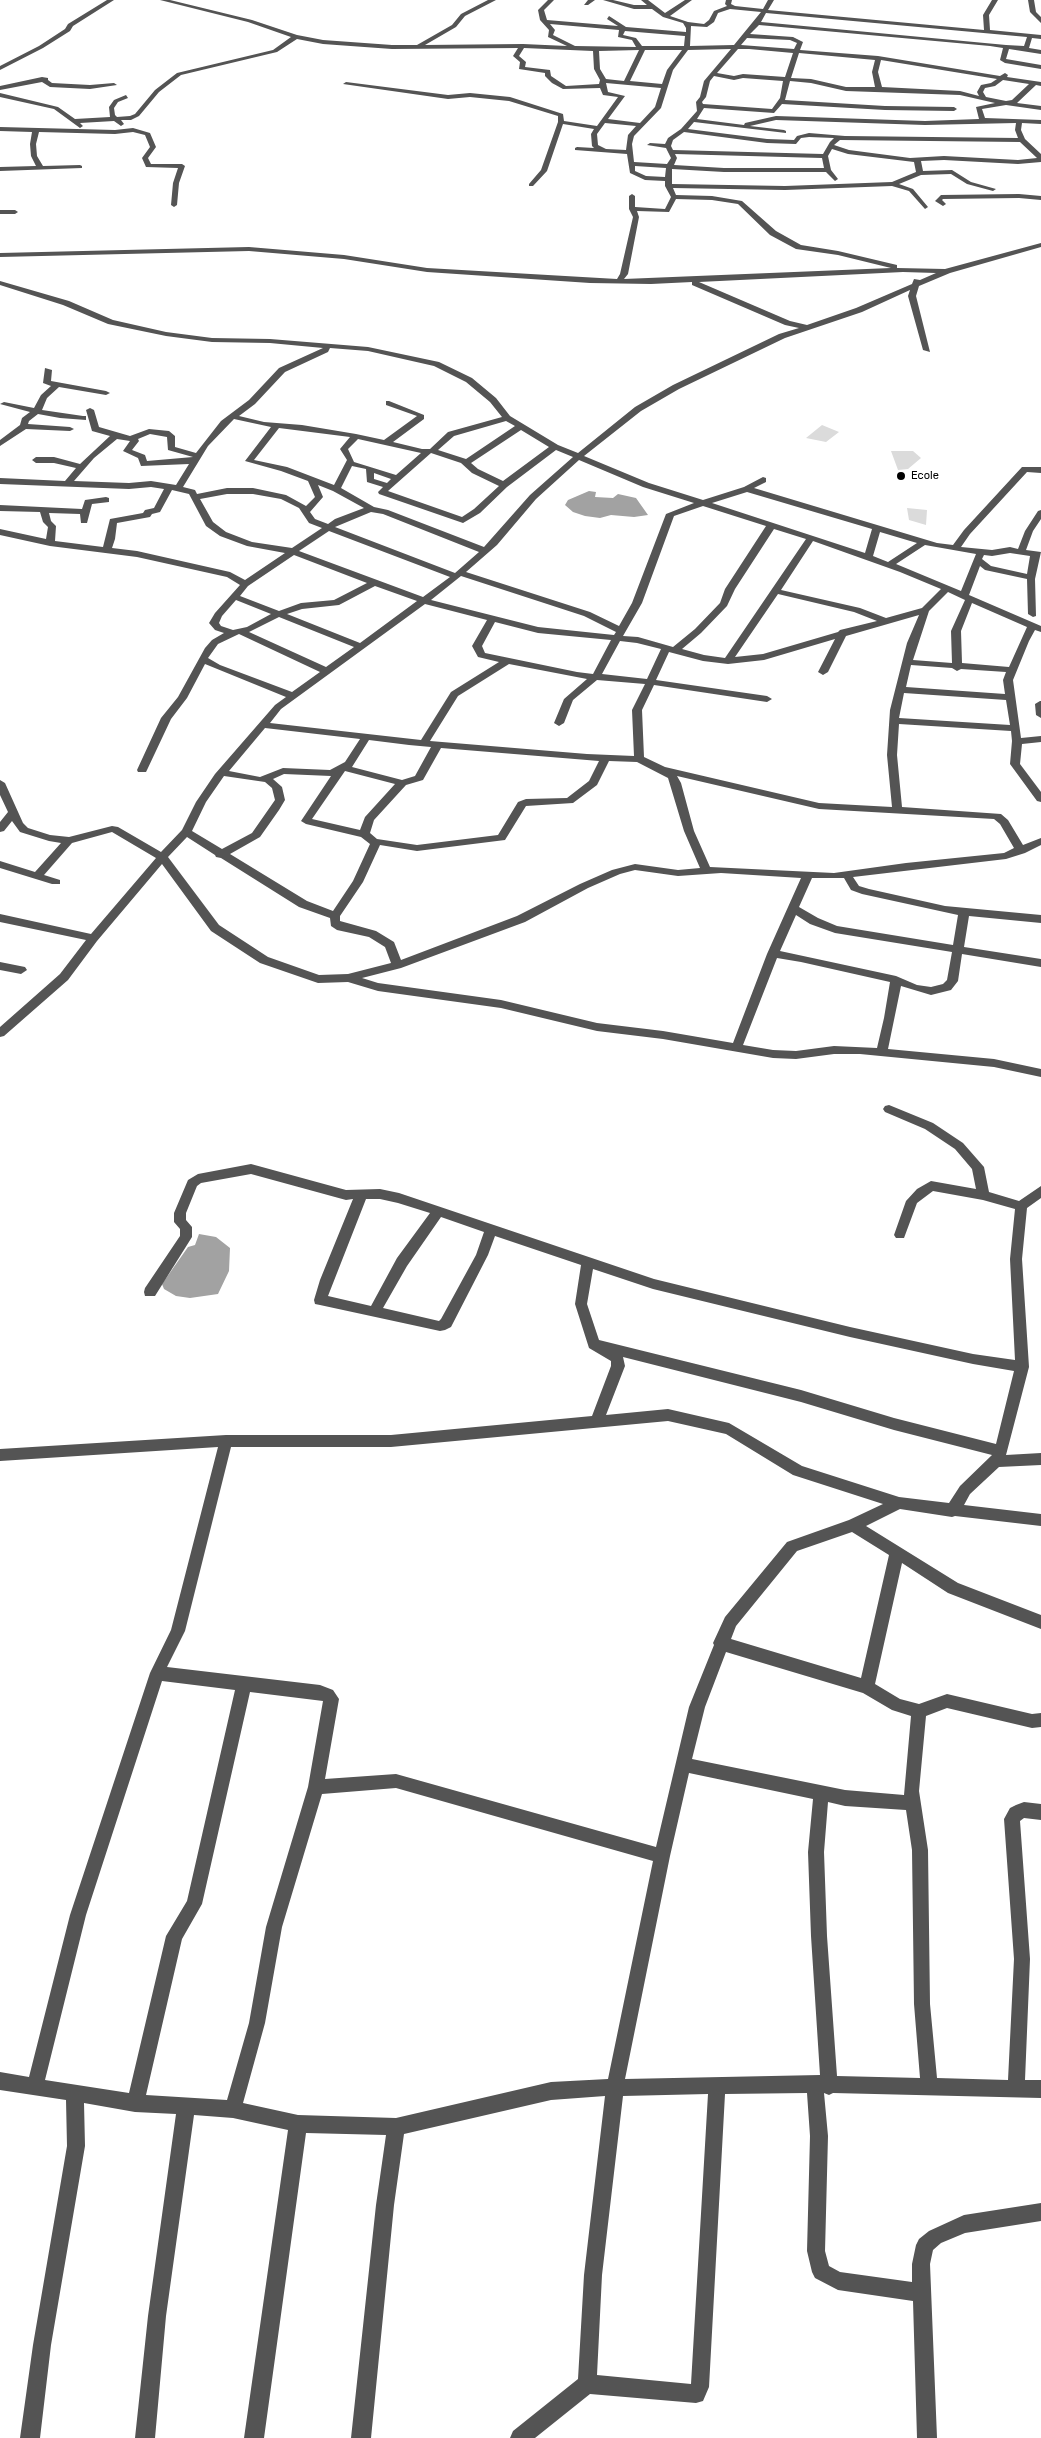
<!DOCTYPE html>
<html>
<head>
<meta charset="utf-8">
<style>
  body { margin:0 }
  canvas { display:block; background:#fff }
</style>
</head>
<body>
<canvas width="1041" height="2438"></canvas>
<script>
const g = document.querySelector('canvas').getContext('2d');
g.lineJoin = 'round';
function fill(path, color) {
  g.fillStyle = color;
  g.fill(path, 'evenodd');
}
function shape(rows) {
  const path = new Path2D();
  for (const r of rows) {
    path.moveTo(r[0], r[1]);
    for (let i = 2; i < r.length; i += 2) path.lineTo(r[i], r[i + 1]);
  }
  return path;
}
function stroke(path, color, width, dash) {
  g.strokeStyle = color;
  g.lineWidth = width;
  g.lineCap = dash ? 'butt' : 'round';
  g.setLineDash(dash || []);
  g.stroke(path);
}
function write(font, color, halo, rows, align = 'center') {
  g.font = font + ' Rubik,sans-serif';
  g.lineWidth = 4;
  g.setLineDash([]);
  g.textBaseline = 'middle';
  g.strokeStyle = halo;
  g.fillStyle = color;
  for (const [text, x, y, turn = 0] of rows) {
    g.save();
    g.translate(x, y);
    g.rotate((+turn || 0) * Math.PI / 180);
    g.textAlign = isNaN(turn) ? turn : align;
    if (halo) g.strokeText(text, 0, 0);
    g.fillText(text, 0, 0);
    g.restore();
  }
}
fill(shape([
  [822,425,839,432,826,442,806,438],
  [891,451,913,451,921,458,908,469,898,470],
  [907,508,927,510,926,525,909,520]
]), '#dbdbdb');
fill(shape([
  [589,491,596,492,595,497,613,498,618,494,636,498,648,515,634,517,611,515,600,518,585,516,573,512,565,505,568,500],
  [199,1234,216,1237,230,1248,229,1271,218,1294,190,1298,176,1296,164,1289,162,1284,188,1247,195,1245]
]), '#a2a2a2');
fill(shape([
  [107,0,114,0,73,26,70,31,43,48,0,70,0,66,39,46,65,29,68,24,107,0],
  [160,0,170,0,252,20,297,35,323,40,392,45,417,45,452,25,461,14,488,0,496,0,465,16,456,27,425,45,523,44,567,46,548,37,549,30,540,20,538,10,548,0,554,0,544,10,547,20,618,26,607,19,609,16,626,27,686,32,686,28,683,23,663,17,652,9,634,9,603,0,613,0,634,5,647,5,641,0,648,0,665,13,685,0,692,0,670,16,688,22,704,24,709,20,714,11,727,6,725,4,726,0,732,0,731,4,735,6,763,9,768,0,774,0,768,10,984,30,983,15,992,0,998,0,989,15,990,30,1041,35,1041,39,1032,38,1029,48,1041,50,1041,54,1009,49,1006,59,1041,65,1041,69,1005,63,1000,60,1003,48,990,46,759,25,750,34,793,37,803,42,800,50,878,56,1000,76,1005,73,1008,75,1007,77,1041,82,1041,86,1036,85,1017,103,1041,106,1041,110,1006,105,982,109,985,118,1041,120,1041,124,1022,123,1021,130,1025,139,1041,154,1041,162,1018,164,944,160,921,161,923,171,952,170,971,182,996,189,993,191,967,184,951,174,921,175,899,184,913,189,928,207,925,209,909,191,892,186,785,190,673,188,676,195,712,196,742,201,776,231,801,245,838,251,897,265,897,268,945,269,1041,243,1041,247,950,273,919,286,916,296,930,352,923,350,908,296,910,290,862,312,785,338,679,389,641,411,584,456,649,483,703,500,744,487,763,477,766,478,766,482,754,488,937,543,953,545,964,530,1022,467,1041,467,1041,473,1027,472,970,534,961,547,992,550,1010,547,1018,549,1025,531,1038,511,1041,510,1041,519,1033,531,1026,550,1041,552,1035,579,1036,616,1033,617,1028,614,1027,579,985,570,980,566,969,595,1041,626,1041,632,1035,630,1029,641,1013,680,1021,738,1041,736,1041,742,1022,744,1020,764,1041,792,1041,802,1037,801,1010,764,1012,741,1011,731,899,724,897,755,902,807,1001,814,1008,820,1023,845,1041,838,1041,845,1025,853,1006,859,853,877,859,886,869,889,945,906,1041,915,1041,923,969,916,964,947,1041,959,1041,967,962,954,958,981,951,990,931,995,901,986,888,1049,994,1059,1041,1069,1041,1077,994,1067,860,1054,834,1054,796,1059,773,1058,663,1039,597,1031,501,1008,378,991,348,982,318,983,260,963,211,931,162,864,97,941,68,980,4,1036,0,1037,0,1027,60,974,86,940,0,922,0,914,91,934,156,858,112,832,72,843,44,875,60,880,60,884,52,884,0,868,0,861,35,872,61,843,49,841,20,832,12,821,4,831,0,832,0,822,8,812,0,795,0,780,5,783,23,823,28,828,50,835,69,837,112,826,118,827,161,852,182,830,196,802,215,774,275,705,286,697,205,664,187,698,171,719,147,770,146,772,138,772,137,770,161,718,178,697,205,648,212,640,224,633,215,630,209,623,215,613,240,585,227,577,137,557,50,546,0,535,0,529,46,539,48,527,43,522,40,512,0,511,0,505,82,509,85,500,106,497,109,498,109,502,92,504,87,523,81,523,80,514,49,513,51,521,56,526,55,541,103,547,110,519,143,513,145,510,154,508,164,489,151,487,129,489,0,484,0,478,65,481,76,468,54,463,36,463,32,460,36,457,54,457,80,464,110,436,92,431,86,410,90,408,94,410,99,427,130,436,149,429,169,431,175,436,175,447,196,453,221,421,249,400,279,368,323,348,270,343,212,342,166,336,108,324,63,305,0,285,0,281,69,301,113,320,166,332,212,338,270,339,368,347,439,362,472,378,496,398,510,416,558,445,578,453,635,407,673,385,779,334,799,328,785,325,692,285,692,282,651,284,590,283,427,272,344,259,249,251,0,257,0,253,249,247,344,255,427,268,617,279,620,274,633,217,629,209,629,196,632,194,635,196,635,207,665,209,671,197,665,186,665,181,645,180,630,173,627,154,575,150,575,148,577,147,594,148,592,146,591,134,594,129,563,124,547,171,533,186,529,186,529,184,541,170,558,122,558,116,509,101,470,97,448,99,343,84,346,82,448,95,470,93,510,97,563,114,564,121,597,126,618,97,603,95,600,88,563,89,552,83,545,76,545,73,519,69,520,62,513,56,518,48,392,49,323,44,297,39,277,52,181,75,159,92,139,116,131,120,121,120,124,124,121,126,114,121,80,123,83,126,80,128,54,109,0,97,0,93,58,107,75,119,110,117,109,107,114,100,126,95,128,98,118,102,114,108,115,115,117,117,130,116,135,114,155,90,177,73,273,50,291,37,248,22,160,0],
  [730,9,761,12,734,45,690,46,691,26,707,27,714,22,718,13,730,9],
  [766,13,1027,37,1024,46,1006,45,761,22,766,13],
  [550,24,619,30,618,37,632,40,636,47,575,46,553,35,555,30,550,24],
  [625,31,685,36,684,46,642,46,636,38,623,35,625,31],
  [747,38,790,40,797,43,794,49,741,45,747,38],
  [524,48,593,51,594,69,600,80,599,84,566,86,551,76,550,70,525,67,526,62,519,56,524,48],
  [731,49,704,81,700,97,696,102,697,111,681,129,668,138,665,144,650,143,647,145,666,148,671,158,667,164,634,162,632,144,634,136,661,108,673,70,688,50,731,49],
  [738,49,749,49,793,53,785,77,743,74,734,76,717,73,738,49],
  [639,50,624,81,606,79,600,69,599,51,639,50],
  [645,50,682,50,667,70,662,84,630,81,645,50],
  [799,53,875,60,872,72,875,87,846,87,811,79,791,78,799,53],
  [881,60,997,79,991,83,981,85,977,92,979,96,960,91,882,87,878,72,881,60],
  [714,76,734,80,743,78,783,81,780,98,772,109,703,104,702,102,706,97,710,81,714,76],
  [1003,80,1029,84,1012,100,1006,101,986,97,983,92,985,88,995,86,1003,80],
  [790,81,811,83,846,91,960,95,995,103,976,107,979,119,925,121,776,116,745,123,744,125,697,119,704,108,774,113,782,104,885,110,954,111,957,109,954,107,885,106,785,100,790,81],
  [606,83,661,88,655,107,640,123,608,119,625,96,608,92,606,83],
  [776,120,925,125,1016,123,1015,130,1018,138,845,136,809,133,797,136,794,140,767,139,688,129,694,122,786,133,786,131,784,130,750,126,776,120],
  [605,123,636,126,628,135,626,150,606,149,598,145,597,134,605,123],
  [684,132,767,143,796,144,801,138,809,137,834,138,830,142,823,154,673,150,671,146,673,140,684,132],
  [840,140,1020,142,1037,158,1018,160,944,156,910,158,849,150,834,145,840,140],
  [832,149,848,154,914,162,916,172,892,182,785,186,672,184,672,169,724,172,826,172,835,181,838,179,831,170,828,156,832,149],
  [675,154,822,158,824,168,724,168,674,165,677,158,675,154],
  [635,166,666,168,665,177,646,176,635,171,635,166],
  [676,199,712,200,738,204,770,235,796,249,838,255,891,268,624,279,628,274,639,217,637,211,669,212,676,199],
  [903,272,936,273,920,280,914,279,912,284,856,308,807,325,790,321,699,282,903,272],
  [330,348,368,351,434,366,466,382,490,402,502,417,448,432,430,449,422,449,393,442,424,419,424,415,389,401,386,401,386,405,417,416,384,440,356,434,302,425,264,422,239,416,255,404,285,372,328,352,330,348],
  [234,419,271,427,245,461,281,471,308,481,315,497,306,506,286,495,253,488,227,488,197,494,195,490,183,487,208,446,234,419],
  [506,421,515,426,466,459,438,450,454,436,506,421],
  [279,428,350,437,340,449,347,460,334,485,287,467,254,460,279,428],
  [521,430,549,447,503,481,478,469,471,463,521,430],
  [150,434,167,437,168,450,193,457,147,461,145,455,132,450,139,441,138,439,150,434],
  [117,439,130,441,123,451,138,458,141,466,189,464,176,485,151,481,129,483,74,481,94,458,117,439],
  [358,439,421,453,396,475,354,462,348,449,358,439],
  [556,450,573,457,530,495,484,547,388,510,374,507,341,488,352,466,366,469,367,482,383,487,378,492,379,494,463,523,480,513,507,487,556,450],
  [431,453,461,463,472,473,499,486,474,509,462,517,388,491,431,453],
  [579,460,643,487,694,503,666,514,632,603,619,626,590,612,466,572,497,545,536,499,579,460],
  [374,473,391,479,387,483,374,479,374,473],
  [318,485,333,491,364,508,335,519,328,524,315,519,310,512,323,497,318,485],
  [172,490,189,494,206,526,220,536,247,546,285,553,245,580,230,572,137,551,112,548,115,539,117,523,150,517,152,514,160,512,172,490],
  [747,492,872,529,865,553,712,503,747,492],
  [227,494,253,494,281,499,299,508,309,523,322,528,292,548,252,542,226,532,213,522,200,499,227,494],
  [703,506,766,526,725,589,720,603,695,629,673,647,638,637,623,636,642,603,674,516,703,506],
  [371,512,383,514,479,552,455,573,335,527,371,512],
  [774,529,806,539,725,658,704,655,682,649,701,633,727,606,735,589,774,529],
  [329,531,450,577,423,597,299,551,329,531],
  [880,532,917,543,888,562,873,556,880,532],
  [813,541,900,572,941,589,922,608,886,618,860,608,781,590,813,541],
  [925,545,976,554,961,591,896,564,925,545],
  [1010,553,1030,556,1027,574,991,566,982,559,984,555,992,556,1010,553],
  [294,555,367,583,334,600,301,603,279,611,240,596,248,586,294,555],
  [461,576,584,616,616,632,614,635,538,627,431,600,461,576],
  [375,586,417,601,360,643,287,614,302,609,339,605,375,586],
  [948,592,965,600,951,631,952,663,913,660,929,611,948,592],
  [778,594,854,612,877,621,840,630,838,632,763,654,735,657,778,594],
  [236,600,271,614,247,627,233,630,221,626,219,623,222,616,236,600],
  [972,603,1027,627,1009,667,962,663,961,631,972,603],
  [425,604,487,620,472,646,478,657,499,662,451,692,421,740,270,723,281,709,425,604],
  [919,615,907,643,890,710,887,755,892,807,819,803,665,767,644,757,642,710,654,685,767,702,772,699,767,696,656,680,669,652,703,661,728,664,764,660,835,639,818,672,823,675,828,672,846,636,919,615],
  [279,617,354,647,326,667,249,632,279,617],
  [495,622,538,633,611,640,593,674,577,672,485,653,482,646,495,622],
  [239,634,320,672,292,692,220,665,208,658,218,644,239,634],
  [620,641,637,643,661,649,647,679,602,674,620,641],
  [509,664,587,679,564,699,554,723,559,726,564,723,573,700,597,680,645,684,632,710,634,756,587,754,430,741,458,696,509,664],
  [911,665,952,668,957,671,961,669,1006,672,1003,680,1005,694,906,687,911,665],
  [904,693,1006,700,1010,725,899,718,904,693],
  [265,728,360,739,345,762,330,770,283,768,260,777,229,771,265,728],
  [369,740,409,745,431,747,415,776,402,780,352,767,369,740],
  [441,748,587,760,599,761,589,781,567,798,526,799,518,802,498,835,417,845,377,839,370,833,374,820,406,785,423,780,441,748],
  [609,761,637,762,668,778,684,831,700,868,678,870,635,864,612,870,580,884,517,916,401,960,394,942,376,931,340,921,340,916,363,882,380,845,417,851,505,840,526,806,573,803,597,785,609,761],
  [345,771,395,784,365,817,360,830,312,819,345,771],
  [284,774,331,776,301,821,306,824,361,837,370,844,353,881,333,911,307,901,230,854,260,837,279,810,285,800,282,787,273,779,284,774],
  [224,776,265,782,272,788,275,800,252,833,222,849,192,831,206,802,224,776],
  [677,776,819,809,994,819,1000,824,1014,848,1004,853,906,863,834,873,710,867,694,831,681,783,677,776],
  [187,837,215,855,216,857,221,858,299,907,330,918,331,926,337,930,369,937,385,947,391,963,348,974,319,975,268,957,219,925,168,857,187,837],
  [635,870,678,876,721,873,801,878,767,954,733,1043,663,1031,597,1023,501,1000,378,983,362,978,401,968,525,922,588,888,620,874,635,870],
  [812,878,844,878,851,890,862,894,958,915,953,945,837,926,818,918,799,907,812,878],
  [796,915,810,924,835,933,952,952,947,980,943,984,931,987,917,985,896,976,780,951,796,915],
  [777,958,801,962,890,982,884,1018,877,1048,834,1046,796,1051,773,1050,743,1045,777,958],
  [588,0,595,0,588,5,584,5,588,0],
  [1028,0,1034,0,1036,12,1041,17,1041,23,1030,12,1028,0],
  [42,77,48,78,48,80,52,83,90,85,114,83,117,85,90,89,50,87,42,82,0,90,0,86,42,77],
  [0,127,115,130,133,128,150,133,156,147,148,158,151,164,182,164,185,166,179,183,177,205,174,207,171,205,173,183,178,168,146,167,142,158,150,147,145,135,133,132,115,134,39,132,36,144,37,156,43,166,80,165,82,166,82,168,0,171,0,167,36,166,31,156,30,144,32,132,0,131,0,127],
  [1019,194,1041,196,1041,200,1019,198,943,199,942,200,946,204,943,206,935,201,941,195,1019,194],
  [0,210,15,210,18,212,15,214,0,214,0,210],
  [45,368,52,370,51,381,106,391,110,393,106,395,59,387,47,398,42,410,83,416,86,416,86,420,60,418,38,414,29,421,28,424,70,427,74,429,70,431,26,429,0,446,0,440,20,425,22,418,30,412,0,404,4,402,34,408,41,395,51,386,43,383,45,368],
  [1040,701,1041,701,1041,718,1036,715,1035,704,1040,701],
  [0,962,25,967,27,970,21,974,0,970,0,962],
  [889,1105,933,1123,963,1143,984,1167,989,1192,1019,1201,1041,1186,1041,1198,1027,1208,1022,1259,1029,1367,1006,1455,1041,1453,1041,1465,999,1467,970,1494,964,1505,1041,1514,1041,1526,955,1516,952,1517,900,1509,866,1526,958,1583,1041,1615,1041,1629,948,1593,902,1563,875,1684,900,1699,919,1704,947,1694,1032,1714,1041,1713,1041,1727,1032,1728,947,1708,926,1716,919,1791,928,1850,930,2004,937,2078,1008,2080,1014,1959,1004,1819,1010,1808,1016,1805,1024,1802,1041,1804,1041,1820,1024,1818,1020,1821,1030,1959,1025,2080,1041,2080,1041,2098,833,2093,829,2095,824,2093,828,2136,825,2251,829,2266,840,2272,912,2282,912,2264,916,2245,919,2239,929,2231,964,2215,1041,2203,1041,2221,965,2233,941,2243,933,2250,930,2264,937,2438,917,2438,913,2301,838,2290,815,2278,812,2272,807,2251,810,2136,807,2093,725,2094,709,2387,703,2401,696,2403,590,2394,535,2438,510,2438,513,2431,578,2379,584,2275,605,2096,551,2100,404,2134,394,2205,371,2438,351,2438,376,2205,386,2135,306,2133,264,2438,244,2438,288,2130,233,2118,194,2115,166,2316,155,2438,135,2438,148,2316,176,2114,135,2112,84,2103,85,2146,51,2345,40,2438,20,2438,33,2345,67,2146,66,2100,0,2090,0,2072,29,2077,70,1915,150,1673,171,1630,218,1447,0,1461,0,1449,226,1435,391,1435,592,1416,611,1366,611,1361,589,1348,575,1304,581,1265,495,1236,488,1255,451,1327,445,1330,440,1331,320,1305,315,1304,314,1300,320,1280,353,1199,346,1200,251,1174,201,1183,197,1186,186,1213,186,1220,192,1227,192,1237,155,1296,145,1296,144,1292,145,1288,180,1236,180,1229,174,1222,174,1213,188,1180,198,1174,251,1164,346,1190,380,1189,399,1193,654,1279,850,1327,973,1354,1015,1360,1010,1259,1015,1209,983,1200,933,1191,917,1203,904,1238,896,1238,894,1235,906,1201,917,1189,931,1181,976,1189,972,1169,955,1149,925,1129,885,1112,883,1109,885,1106,889,1105],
  [366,1199,380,1199,398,1203,430,1213,397,1258,371,1306,328,1296,366,1199],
  [441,1217,484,1232,476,1255,441,1319,439,1321,383,1308,407,1266,441,1217],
  [593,1269,653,1289,850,1337,973,1364,1014,1371,996,1444,894,1418,801,1390,599,1340,587,1304,593,1269],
  [623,1357,801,1402,894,1430,992,1455,960,1486,949,1503,899,1497,802,1466,729,1423,668,1409,606,1415,625,1366,623,1357],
  [668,1421,726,1434,793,1475,883,1504,849,1520,787,1542,725,1617,713,1643,714,1645,689,1707,656,1847,396,1774,325,1779,339,1699,333,1690,320,1685,167,1667,185,1631,231,1447,391,1447,668,1421],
  [852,1532,889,1555,861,1678,731,1639,736,1626,797,1551,852,1532],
  [726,1652,863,1693,892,1710,911,1716,904,1795,845,1790,692,1759,705,1707,726,1652],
  [162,1681,235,1690,187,1901,166,1936,129,2093,45,2080,86,1915,162,1681],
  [250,1692,323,1701,308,1787,266,1927,249,2023,227,2100,146,2095,182,1939,202,1904,250,1692],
  [689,1773,813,1799,808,1852,811,1936,820,2075,625,2079,670,1856,689,1773],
  [396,1788,653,1861,608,2079,551,2082,396,2118,298,2115,243,2103,265,2023,282,1927,322,1794,396,1788],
  [828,1802,845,1806,906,1810,912,1850,914,2004,920,2078,837,2076,827,1936,824,1852,828,1802],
  [708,2094,691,2384,597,2375,602,2275,623,2096,708,2094]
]), '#545454');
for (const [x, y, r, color] of [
  [901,476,5,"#000"]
]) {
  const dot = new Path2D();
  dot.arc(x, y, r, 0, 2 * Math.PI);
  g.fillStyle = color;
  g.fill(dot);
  stroke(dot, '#fff', 2);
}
write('11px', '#000', '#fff', [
  ["Ecole",911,476]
], 'left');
</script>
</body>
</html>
